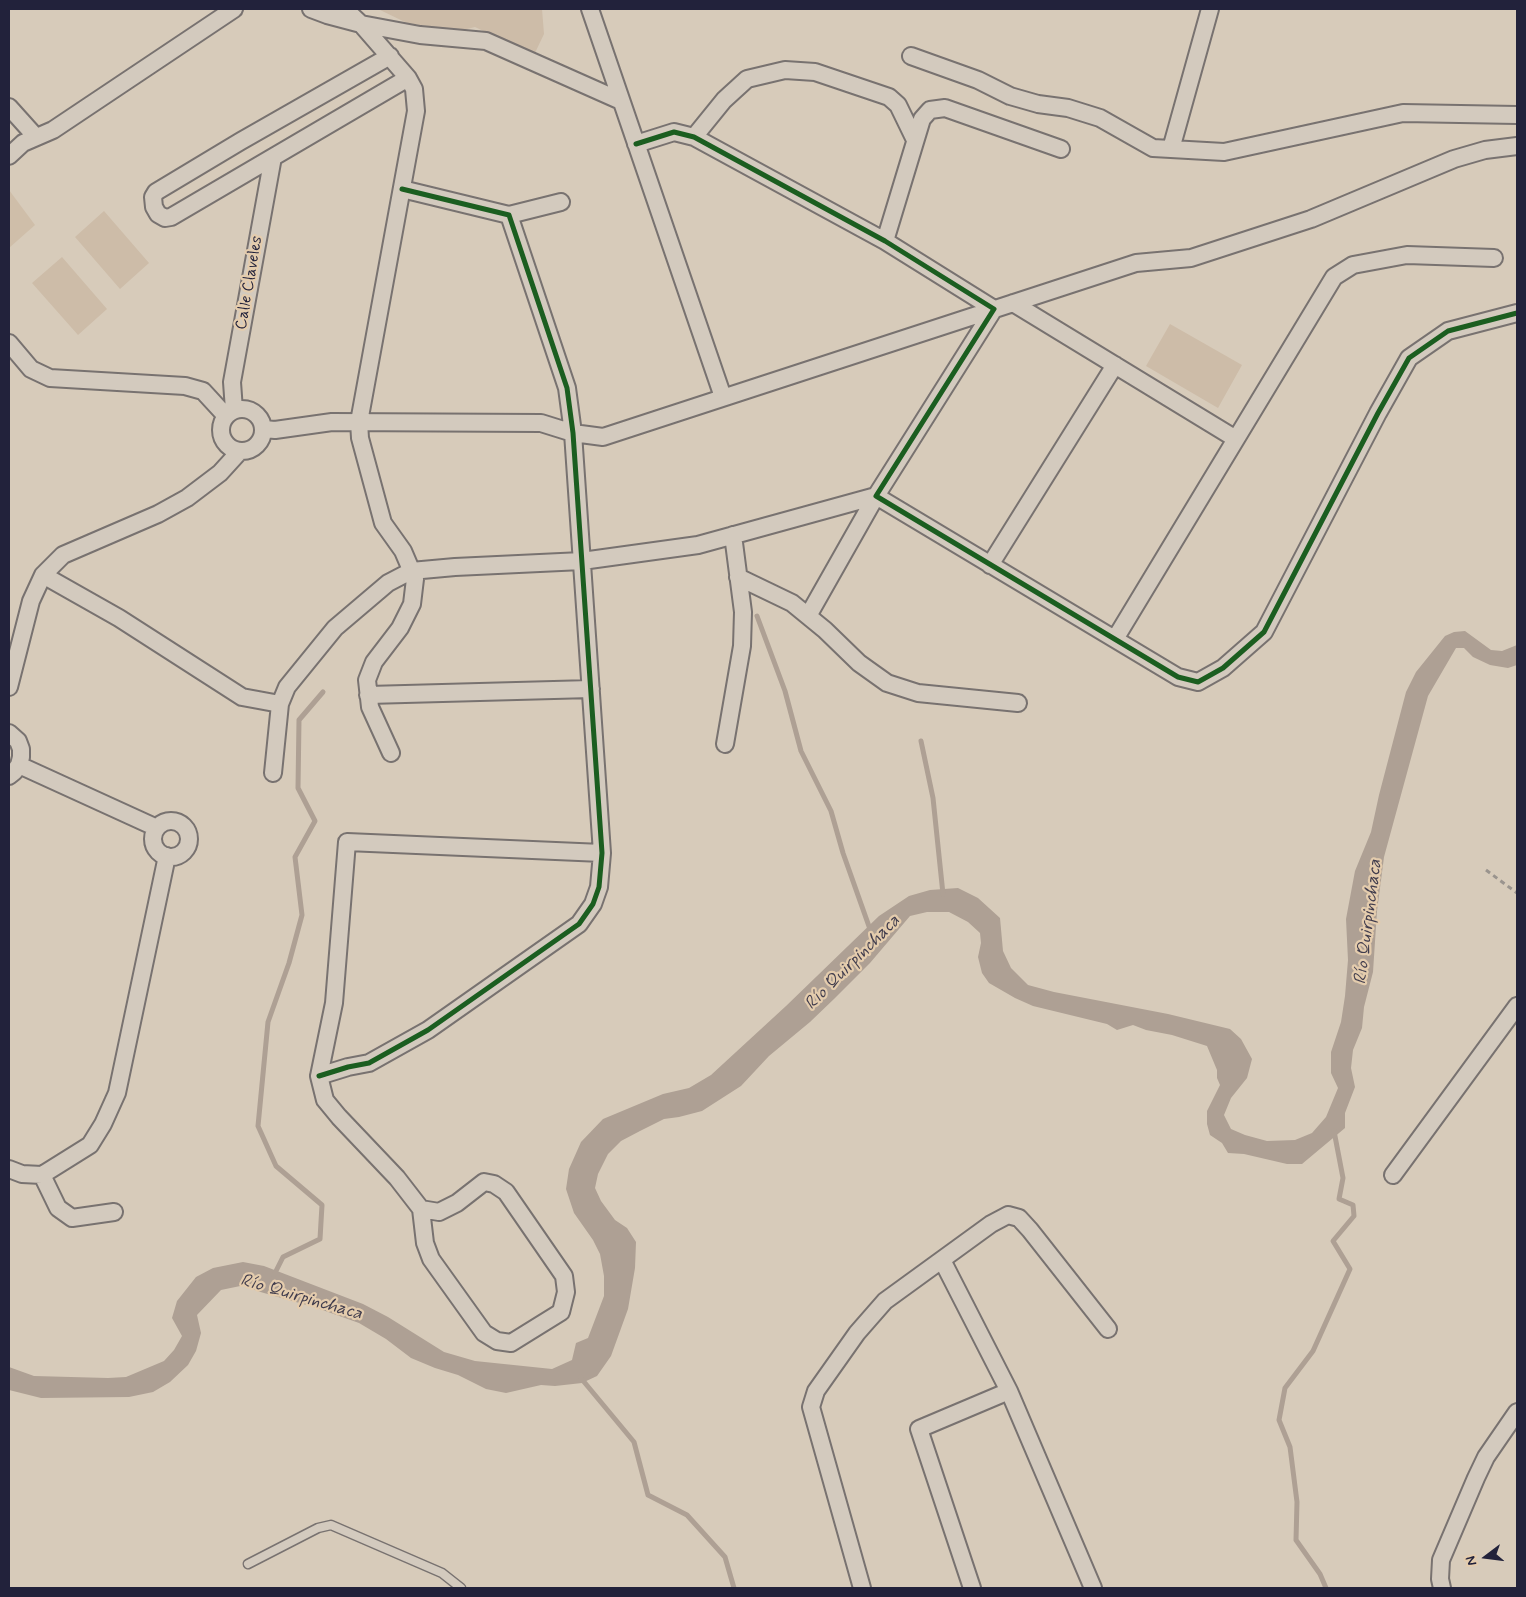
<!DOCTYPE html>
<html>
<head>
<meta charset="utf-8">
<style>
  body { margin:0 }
  #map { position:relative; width:1526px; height:1597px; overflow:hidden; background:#d7cbba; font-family:Mynerve,sans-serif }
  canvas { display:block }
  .frame { position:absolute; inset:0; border:10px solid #22223b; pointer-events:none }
  .north { position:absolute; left:1461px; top:1532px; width:50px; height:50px; -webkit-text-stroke:4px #e4ccad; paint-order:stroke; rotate:255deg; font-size:14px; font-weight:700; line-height:20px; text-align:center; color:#22223b }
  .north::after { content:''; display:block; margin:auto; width:18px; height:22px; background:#22223b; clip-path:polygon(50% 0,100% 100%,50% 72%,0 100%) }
</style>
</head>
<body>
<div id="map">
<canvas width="1526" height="1597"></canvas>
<div class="frame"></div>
<div class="north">N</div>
</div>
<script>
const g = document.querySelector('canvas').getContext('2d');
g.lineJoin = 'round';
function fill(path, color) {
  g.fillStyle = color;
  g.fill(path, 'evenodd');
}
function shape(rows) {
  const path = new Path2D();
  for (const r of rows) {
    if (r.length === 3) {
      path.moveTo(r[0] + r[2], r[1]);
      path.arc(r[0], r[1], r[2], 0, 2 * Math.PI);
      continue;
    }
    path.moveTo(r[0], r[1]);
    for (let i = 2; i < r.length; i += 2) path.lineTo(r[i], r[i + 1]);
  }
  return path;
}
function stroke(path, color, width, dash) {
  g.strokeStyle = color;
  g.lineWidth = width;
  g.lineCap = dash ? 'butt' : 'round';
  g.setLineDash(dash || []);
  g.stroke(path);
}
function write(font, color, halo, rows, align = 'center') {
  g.font = font + ' Mynerve,sans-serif';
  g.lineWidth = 4.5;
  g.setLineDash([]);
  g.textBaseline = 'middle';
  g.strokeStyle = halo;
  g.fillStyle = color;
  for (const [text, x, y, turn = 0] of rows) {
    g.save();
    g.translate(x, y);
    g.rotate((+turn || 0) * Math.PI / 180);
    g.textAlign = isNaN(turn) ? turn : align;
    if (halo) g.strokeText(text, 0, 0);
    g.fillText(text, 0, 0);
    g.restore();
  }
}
fill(shape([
  [9,190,35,225,9,248]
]), '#cfbea9');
fill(shape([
  [378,9,542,9,544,34,534,55,475,27,459,31,407,23],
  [104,211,149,263,120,289,75,237],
  [62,257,107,309,78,335,32,283],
  [1170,324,1242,365,1218,408,1146,366]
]), '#cdbca8');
fill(shape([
  [1465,631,1491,650,1502,651,1517,645,1517,665,1508,668,1490,665,1473,657,1464,648,1456,648,1428,696,1384,857,1377,911,1373,972,1364,1007,1362,1028,1353,1050,1351,1068,1355,1087,1345,1113,1345,1128,1302,1164,1287,1164,1244,1154,1228,1153,1222,1143,1210,1135,1207,1124,1207,1111,1220,1085,1217,1078,1217,1070,1207,1046,1172,1035,1146,1030,1133,1025,1117,1030,1107,1024,1033,1006,1015,998,989,983,982,973,978,957,981,943,980,933,968,922,949,912,927,912,910,916,870,963,834,999,810,1022,769,1056,741,1086,702,1111,679,1117,664,1119,640,1131,621,1141,608,1154,598,1174,595,1188,601,1201,615,1220,627,1228,636,1242,635,1268,628,1309,611,1356,597,1376,582,1383,555,1386,541,1385,506,1393,486,1389,458,1375,435,1368,411,1358,386,1339,359,1323,317,1308,257,1291,245,1285,221,1290,197,1315,201,1333,196,1351,188,1365,170,1382,153,1392,129,1397,41,1398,9,1390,9,1367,34,1376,108,1378,126,1377,164,1361,174,1350,182,1336,172,1318,177,1301,196,1277,213,1268,243,1262,264,1266,363,1304,388,1317,444,1352,475,1361,552,1369,572,1360,576,1343,588,1338,604,1296,604,1276,600,1254,593,1240,574,1213,566,1189,569,1169,581,1142,603,1119,663,1094,689,1088,711,1075,786,1006,879,916,909,896,930,890,958,888,978,898,1000,918,1003,951,1011,968,1028,985,1054,992,1168,1014,1230,1029,1241,1039,1252,1059,1247,1078,1231,1098,1224,1115,1231,1129,1245,1135,1267,1141,1295,1140,1312,1133,1326,1117,1338,1088,1331,1073,1331,1052,1341,1022,1345,996,1348,960,1346,919,1355,871,1371,832,1379,795,1406,692,1416,672,1445,636,1454,632]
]), '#aea094');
stroke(shape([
  [757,616,785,691,801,751,831,811,843,853,871,932],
  [921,741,933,798,943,894],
  [274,1275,283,1257,320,1239,322,1205,276,1166,258,1126,268,1022,289,963,302,915,295,857,315,821,298,788,299,720,323,692],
  [580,1377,634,1442,648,1495,687,1515,725,1557,734,1588],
  [1326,1588,1320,1574,1296,1540,1297,1502,1290,1447,1279,1420,1285,1388,1313,1351,1350,1269,1333,1241,1354,1216,1353,1205,1339,1199,1343,1178,1334,1131]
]), '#aea094', 5);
const service = shape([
  [248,1564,318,1528,331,1525,442,1573,461,1588]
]);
const minor = shape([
  [311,9,327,15,361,24,420,35,486,41,621,101],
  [345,9,361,24,408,78,414,89,416,111,359,422,360,438,383,523,403,551,415,579,412,604,400,628,374,662,367,680,370,707,391,753],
  [590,9,723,397],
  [390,56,241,141,156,192,153,197,154,207,158,214,165,218,171,217,408,78],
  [911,56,978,80,1010,96,1038,104,1068,108,1100,118,1153,148,1171,149,1224,152,1403,113,1517,115],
  [9,107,36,137],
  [694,137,724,100,747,79,785,70,815,72,889,97,898,105,915,140],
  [636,144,674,132,694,137,885,241,994,309,876,496,1178,677,1198,682,1223,668,1264,632,1378,413,1409,358,1448,331,1517,313],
  [1171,149,1210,9],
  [9,156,23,143,53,130,234,9],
  [509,215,561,202],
  [885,241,922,119,930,110,945,108,1061,149],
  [1013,303,1236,439],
  [9,343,31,369,50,378,185,386,203,391,226,416],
  [242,430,21],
  [234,410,232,382,273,157],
  [264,429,275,430,332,422,541,423,573,433,603,437,1136,263,1191,258,1311,219,1454,159,1485,150,1517,146],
  [990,565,1115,365],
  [43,575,119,618,242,697,280,704],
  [738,577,792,603,825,630,859,663,887,683,918,693,1018,703],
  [1115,639,1334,277,1353,265,1407,255,1494,258],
  [9,687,31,601,43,575,63,555,158,514,187,498,220,473,240,451],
  [368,695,591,689],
  [9,733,18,741,21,749,21,757,19,765,14,772,9,776],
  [725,744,742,646,743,612,733,535],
  [19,765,157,828],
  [273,773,280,704,287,687,335,628,388,583,411,571,455,567,582,561,698,545,876,496,808,616],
  [171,839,18],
  [319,1076,348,1067,369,1063,428,1030,579,924,593,904,599,887,602,853,573,433,567,388,509,215,402,189],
  [9,1169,22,1174,42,1175,90,1145,103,1124,117,1093,167,856],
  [42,1175,58,1208,72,1218,114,1212],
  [1393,1175,1517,1006],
  [421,1209,439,1212,457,1203,484,1182,494,1184,506,1192,564,1276,566,1292,561,1312,511,1343,497,1341,484,1333,431,1259,425,1243,421,1209,397,1178,339,1117,325,1100,319,1076,334,1003,347,842,602,853],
  [942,1260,1009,1391,1093,1588],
  [862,1588,811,1407,816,1391,857,1333,885,1301,991,1224,1008,1215,1019,1218,1030,1230,1108,1329],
  [972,1588,919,1429,1009,1391],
  [1442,1588,1440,1579,1441,1560,1476,1478,1486,1457,1517,1412]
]);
stroke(service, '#787270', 11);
stroke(minor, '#787270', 20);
stroke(shape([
  [1486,870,1517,893]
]), '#9a948e', 3, [5, 4]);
stroke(service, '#d3cabe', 8);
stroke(minor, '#d3cabe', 16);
stroke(shape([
  [636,144,674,132,694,137,885,241,994,309,876,496,1178,677,1198,682,1223,668,1264,632,1378,413,1409,358,1448,331,1517,313],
  [319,1076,348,1067,369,1063,428,1030,579,924,593,904,599,887,602,853,573,433,567,388,509,215,402,189]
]), '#1b5e20', 5);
write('16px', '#22223b', '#e4ccad', [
  ["Calle Claveles",250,283,-80]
]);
write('italic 18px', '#413d4d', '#e4ccad', [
  ["Río Quirpinchaca",1369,922,-83],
  ["Río Quirpinchaca",853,963,-45],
  ["Río Quirpinchaca",301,1298,16]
]);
</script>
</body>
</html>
